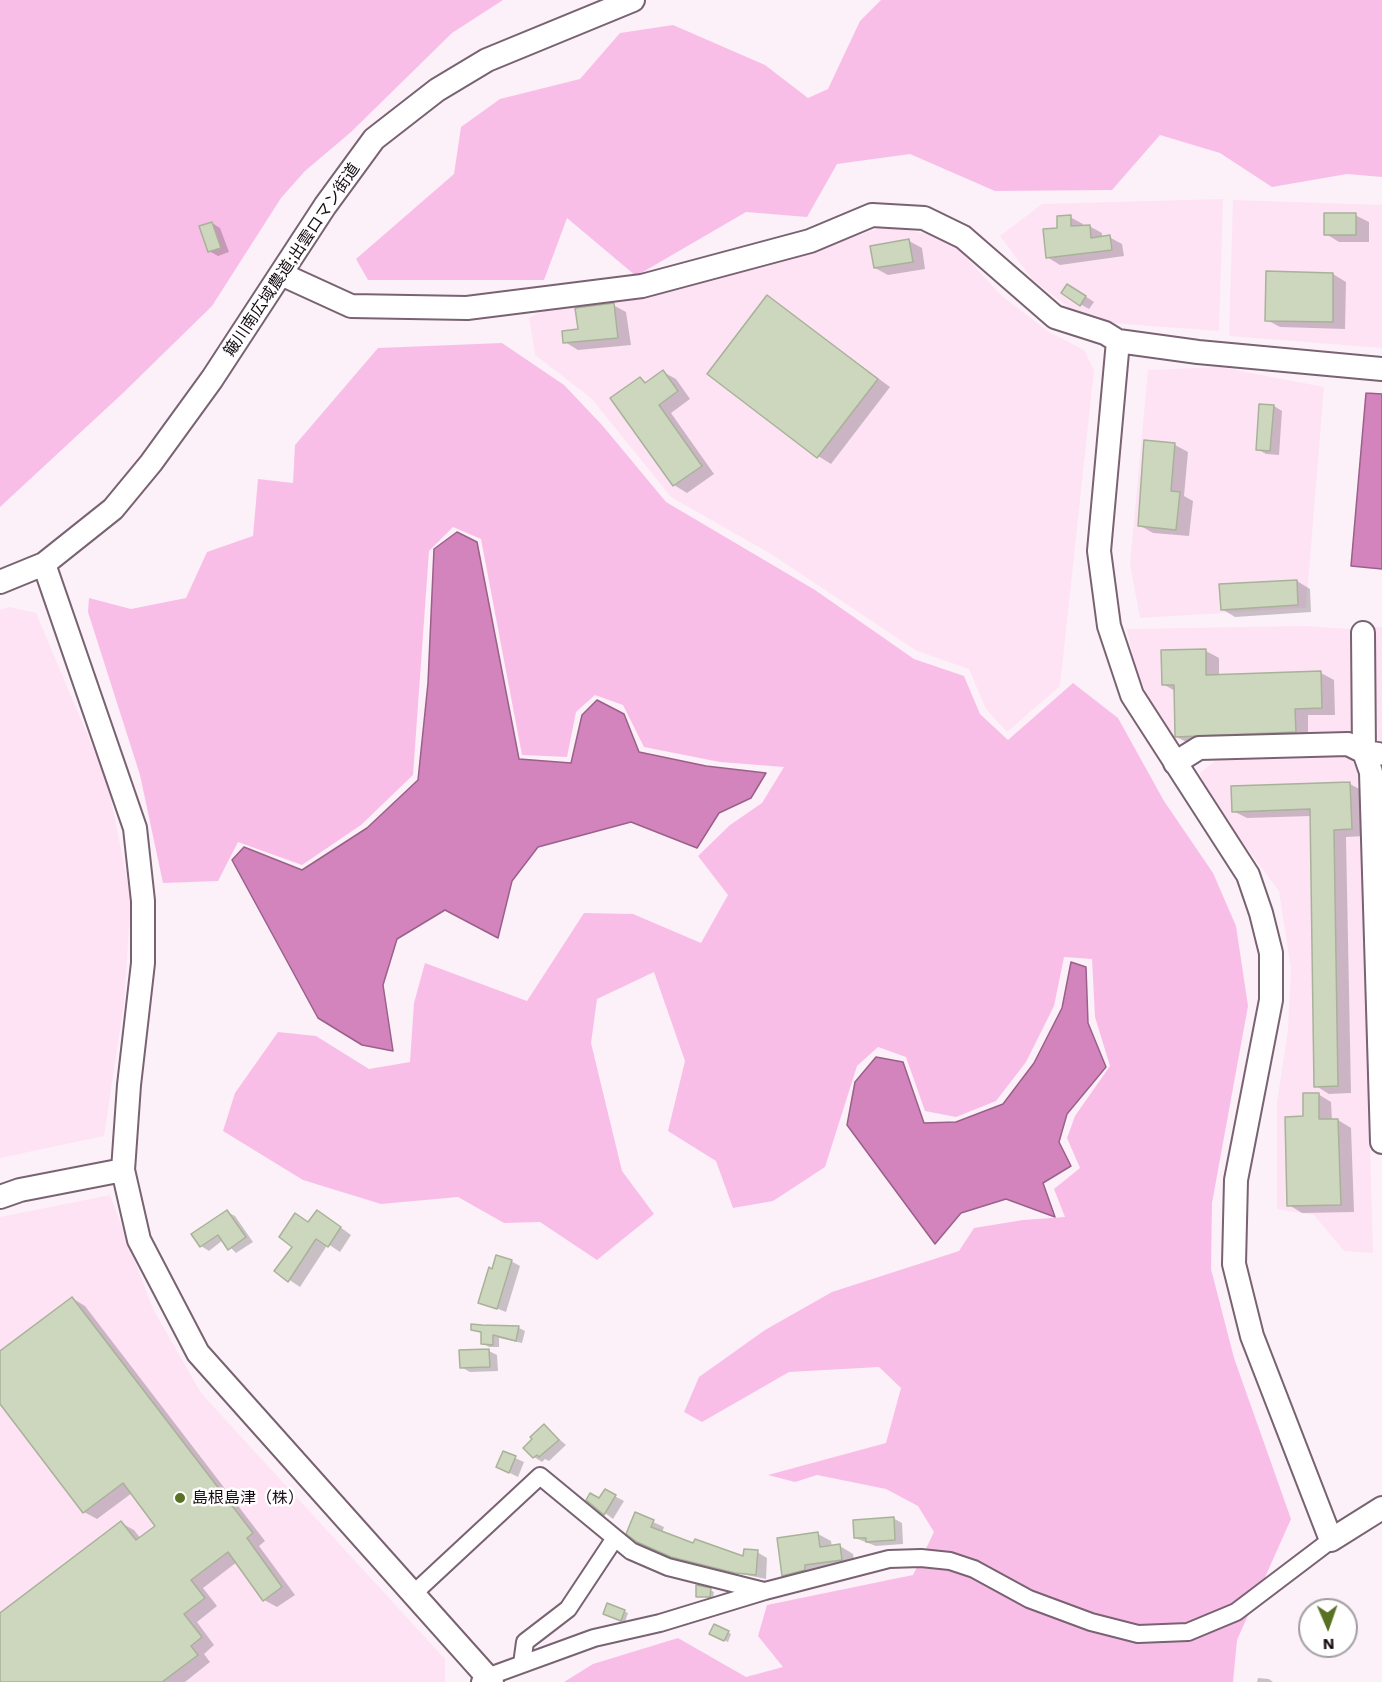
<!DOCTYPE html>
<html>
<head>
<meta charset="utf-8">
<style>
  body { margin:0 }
  #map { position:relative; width:1382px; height:1682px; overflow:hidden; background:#fcf1f8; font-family:"Work Sans",sans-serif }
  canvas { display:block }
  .north { position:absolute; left:1298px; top:1598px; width:60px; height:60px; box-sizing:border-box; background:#fff; border:2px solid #a29ea1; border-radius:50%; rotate:178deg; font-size:16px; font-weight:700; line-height:24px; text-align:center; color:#160d13 }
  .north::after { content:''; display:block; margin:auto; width:21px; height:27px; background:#587123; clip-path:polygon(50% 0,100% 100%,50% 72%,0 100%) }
</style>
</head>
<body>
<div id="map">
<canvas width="1382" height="1682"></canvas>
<div class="north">N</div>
</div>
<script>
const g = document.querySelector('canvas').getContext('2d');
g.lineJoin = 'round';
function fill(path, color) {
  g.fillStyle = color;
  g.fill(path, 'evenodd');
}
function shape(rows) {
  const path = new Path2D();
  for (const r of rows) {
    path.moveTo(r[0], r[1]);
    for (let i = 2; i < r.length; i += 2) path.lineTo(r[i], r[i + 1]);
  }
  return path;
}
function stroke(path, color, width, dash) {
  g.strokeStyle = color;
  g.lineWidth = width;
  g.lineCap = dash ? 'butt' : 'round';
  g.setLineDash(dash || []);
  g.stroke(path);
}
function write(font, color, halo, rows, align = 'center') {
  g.font = font + ' "Work Sans","Noto Sans JP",sans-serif';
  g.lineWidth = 5;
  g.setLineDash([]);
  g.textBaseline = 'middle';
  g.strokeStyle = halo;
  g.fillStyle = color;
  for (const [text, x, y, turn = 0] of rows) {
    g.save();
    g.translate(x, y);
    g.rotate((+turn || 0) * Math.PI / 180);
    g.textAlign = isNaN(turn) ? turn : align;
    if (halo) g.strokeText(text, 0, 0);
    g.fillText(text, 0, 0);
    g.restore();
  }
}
fill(shape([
  [1223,199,1219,331,1112,323,1069,308,1032,279,1000,236,1042,204],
  [1233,200,1382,205,1382,348,1229,336],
  [885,226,948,238,1002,296,1049,332,1084,350,1094,370,1060,686,1007,732,986,709,969,669,917,651,771,554,671,497,591,398,535,355,529,318,550,306,633,297,783,262],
  [1220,367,1324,387,1306,608,1140,618,1130,564,1148,370],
  [9,607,36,613,107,781,131,898,124,1003,104,1136,0,1158,0,610],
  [1303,626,1351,629,1355,736,1175,740,1149,699,1134,665,1127,629],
  [1373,627,1382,627,1382,742,1378,741],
  [1340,754,1351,760,1360,772,1373,1253,1344,1251,1314,1215,1277,1209,1277,1103,1288,1029,1291,969,1279,891,1208,797,1200,773,1217,759],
  [110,1195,153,1309,201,1393,445,1659,445,1682,0,1682,0,1217]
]), '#fee3f5');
fill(shape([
  [0,0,503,0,452,33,351,132,305,171,281,198,212,306,123,393,0,507],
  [881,0,1382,0,1382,177,1347,174,1272,187,1220,153,1160,135,1112,190,995,191,910,154,837,164,807,217,746,212,636,276,567,218,544,280,368,280,356,259,454,174,461,127,500,99,580,79,620,33,673,25,765,65,808,98,828,89,860,21],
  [502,343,564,385,602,425,666,502,815,590,914,659,964,676,980,714,1008,740,1073,683,1118,718,1164,801,1213,873,1236,926,1248,1006,1212,1203,1211,1269,1234,1358,1291,1519,1237,1640,1233,1682,564,1682,593,1664,678,1638,746,1677,783,1667,758,1636,767,1605,913,1575,934,1532,918,1506,886,1489,817,1475,795,1482,768,1475,886,1443,901,1388,879,1367,789,1372,702,1422,684,1412,699,1377,765,1330,832,1292,959,1251,974,1228,1023,1220,1065,1217,1054,1189,1080,1168,1067,1138,1075,1116,1110,1066,1095,1017,1092,959,1064,957,1054,1006,1026,1062,996,1101,956,1117,925,1111,906,1057,878,1047,857,1066,825,1167,773,1201,733,1208,716,1161,668,1131,685,1061,654,972,597,999,591,1043,622,1171,654,1214,597,1260,540,1222,504,1223,458,1197,381,1204,303,1180,223,1131,235,1093,278,1032,316,1036,369,1069,410,1062,414,1003,425,963,527,1001,584,913,633,914,701,943,728,895,698,856,730,825,762,803,784,767,720,762,644,747,623,705,595,695,576,712,567,757,522,755,481,539,453,527,429,551,413,775,361,825,302,865,238,842,218,881,163,883,140,775,88,612,89,598,131,609,186,598,207,552,253,536,258,479,293,483,295,445,378,348]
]), '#f9bee7');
const water = shape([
  [1366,393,1382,394,1382,569,1351,566,1366,393],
  [457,532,477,542,519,759,571,763,582,715,597,700,624,714,639,752,706,766,766,773,751,798,719,813,697,848,631,822,538,847,512,881,498,938,445,910,397,939,383,985,393,1051,362,1045,318,1018,232,860,244,847,302,870,367,828,418,780,428,683,434,549,457,532],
  [1071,962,1086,967,1088,1023,1106,1067,1067,1114,1059,1142,1071,1166,1043,1183,1055,1217,1006,1199,961,1213,935,1244,847,1125,855,1082,876,1057,903,1062,924,1123,956,1122,1003,1104,1034,1063,1062,1008,1071,962]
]);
fill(water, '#d384bd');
stroke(water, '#9a608a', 1.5);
fill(shape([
  [1355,215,1369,222,1369,242,1339,242,1326,234],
  [1070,217,1083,224,1083,227,1089,226,1102,233,1102,238,1109,237,1122,244,1124,256,1060,265,1047,257],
  [212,223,220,228,229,252,218,256,209,251],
  [909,241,922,248,925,269,888,275,875,268],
  [1333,274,1346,282,1345,329,1280,327,1267,320],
  [1076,290,1094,302,1089,309,1080,304],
  [768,297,890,387,831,464,818,456],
  [613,305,626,312,631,345,578,350,565,342],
  [663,372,676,379,690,399,671,413,714,474,687,493,674,485,640,379,648,383],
  [1274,406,1282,411,1279,455,1266,454,1257,449],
  [1146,442,1175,445,1188,452,1184,496,1193,501,1189,536,1153,533,1139,525],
  [1297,581,1310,589,1311,612,1235,617,1222,609],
  [1206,651,1219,658,1219,676,1321,673,1334,680,1335,715,1308,715,1308,739,1190,744,1177,737,1175,691,1163,684],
  [1350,784,1363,791,1365,836,1346,837,1351,1093,1329,1094,1316,1086,1311,816,1247,818,1233,811],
  [1318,1094,1331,1102,1332,1121,1338,1120,1351,1128,1354,1212,1302,1213,1289,1205,1305,1118],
  [227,1212,235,1216,253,1242,236,1253,223,1240,209,1251,201,1246,193,1234],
  [328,1218,351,1235,340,1252,328,1244,300,1287,276,1271],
  [511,1261,520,1266,506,1312,480,1302,493,1271],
  [72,1298,85,1306,265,1541,259,1546,295,1595,277,1607,264,1600,237,1562,203,1588,217,1606,197,1622,214,1645,204,1654,210,1662,185,1682,0,1682,0,1614,121,1523,134,1530,141,1539,157,1526,132,1493,97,1519,84,1512,0,1402,0,1353],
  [473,1326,519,1328,525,1331,522,1343,499,1338,499,1347,489,1347,482,1343,483,1334,472,1329],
  [489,1351,497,1355,498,1371,470,1372,461,1367],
  [544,1426,566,1445,549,1461,545,1459,542,1462,534,1457],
  [504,1453,524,1462,518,1477,498,1467],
  [605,1491,624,1501,613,1519,588,1500,600,1500],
  [636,1514,664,1527,662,1533,694,1545,745,1558,757,1552,767,1558,766,1579,683,1562,649,1547,637,1541],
  [893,1518,902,1523,903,1544,876,1546,855,1538],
  [818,1534,831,1541,832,1547,840,1546,853,1554,855,1567,797,1582,784,1575],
  [710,1590,714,1592,713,1598,697,1596],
  [624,1611,628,1613,625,1622,609,1616],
  [728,1632,731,1634,728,1642,715,1636],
  [1258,1678,1269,1679,1273,1682,1257,1682]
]), '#0003');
const building = shape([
  [1324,213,1356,213,1356,235,1324,235,1324,213],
  [1071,215,1071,226,1090,225,1091,238,1110,235,1112,250,1046,258,1043,229,1057,228,1057,216,1071,215],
  [212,222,221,248,208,252,199,226,212,222],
  [909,239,913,262,874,268,870,246,909,239],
  [1266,271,1333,273,1333,322,1265,321,1266,271],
  [1067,284,1086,296,1080,306,1061,293,1067,284],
  [767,295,878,379,817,458,707,374,767,295],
  [614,303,618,338,563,343,562,331,578,329,575,308,614,303],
  [663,370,678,391,659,405,702,466,673,486,610,398,640,377,645,383,663,370],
  [1259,404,1274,405,1270,451,1256,450,1259,404],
  [1144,440,1175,443,1171,491,1180,492,1176,530,1138,526,1144,440],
  [1297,580,1298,605,1221,610,1219,584,1297,580],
  [1206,649,1206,675,1321,671,1322,708,1295,709,1296,732,1175,737,1174,685,1162,685,1161,650,1206,649],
  [1350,782,1352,829,1334,830,1338,1086,1314,1087,1310,809,1232,812,1231,786,1350,782],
  [1303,1093,1319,1093,1319,1119,1338,1119,1341,1205,1287,1206,1285,1117,1303,1116,1303,1093],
  [227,1210,246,1237,228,1250,218,1235,200,1247,191,1234,227,1210],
  [317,1210,341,1227,328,1247,316,1239,288,1282,274,1271,292,1247,279,1237,295,1213,308,1222,317,1210],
  [496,1255,512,1260,497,1309,478,1303,489,1267,492,1269,496,1255],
  [72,1297,253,1533,247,1538,282,1587,263,1601,228,1552,191,1580,205,1598,184,1614,202,1637,191,1646,198,1655,162,1682,0,1682,0,1613,121,1521,136,1540,155,1526,123,1483,83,1513,0,1404,0,1351,72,1297],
  [471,1324,482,1325,519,1326,516,1341,493,1335,493,1345,481,1344,481,1332,471,1330,471,1324],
  [489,1349,490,1367,460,1368,459,1350,489,1349],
  [544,1424,559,1440,539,1457,537,1455,533,1458,523,1448,532,1439,530,1437,544,1424],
  [503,1451,516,1456,509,1473,496,1467,503,1451],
  [605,1489,616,1495,604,1515,586,1500,590,1493,599,1498,605,1489],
  [635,1512,654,1520,651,1527,693,1543,695,1539,743,1556,744,1549,758,1550,756,1575,735,1573,671,1557,637,1542,626,1534,635,1512],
  [894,1517,895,1540,866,1542,866,1538,854,1538,853,1520,894,1517],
  [818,1532,820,1547,840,1544,842,1560,805,1565,805,1570,782,1576,777,1538,818,1532],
  [696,1585,711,1588,710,1597,696,1597,696,1585],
  [607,1603,625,1610,621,1621,603,1614,607,1603],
  [714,1624,729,1631,724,1641,709,1634,714,1624]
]);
fill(building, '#cdd7bd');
stroke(building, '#a8b299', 1.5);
const street = shape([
  [412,1595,540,1476,631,1551,668,1567,764,1591],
  [522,1664,525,1642,568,1609,615,1538],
  [480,1682,487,1677,594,1638,660,1623,765,1591,889,1559,921,1558,950,1561,974,1569,1029,1599,1091,1622,1138,1634,1188,1632,1236,1612,1331,1540]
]);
const secondary = shape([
  [281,274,351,306,467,308,642,286,810,241,872,215,924,218,963,237,1055,317,1105,333,1118,341,1198,352,1382,369],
  [1118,341,1099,551,1109,626,1132,695,1248,875,1261,913,1271,953,1271,1000,1236,1180,1234,1264,1252,1336,1331,1540,1382,1508],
  [44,564,135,828,143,901,143,963,129,1085,123,1170,139,1240,198,1353,492,1682],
  [0,582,44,564,113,509,151,463,212,379,325,206,374,139,437,90,487,60,633,0],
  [1363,633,1364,752,1378,754],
  [1175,763,1199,748,1348,744,1364,752,1371,772,1382,1142],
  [0,1197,20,1190,123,1170]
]);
stroke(street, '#796272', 20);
stroke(secondary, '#796272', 26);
stroke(street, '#fff', 16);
stroke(secondary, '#fff', 22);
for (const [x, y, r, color] of [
  [180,1498,6,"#587123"]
]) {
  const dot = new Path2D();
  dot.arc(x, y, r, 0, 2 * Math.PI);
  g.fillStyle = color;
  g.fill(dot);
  stroke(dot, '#fff', 2);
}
write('16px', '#160d13', '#fff', [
  ["簸川南広域農道;出雲ロマン街道",292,260,-56]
]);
write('16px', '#160d13', '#fff', [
  ["島根島津（株）",192,1498]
], 'left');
</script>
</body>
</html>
